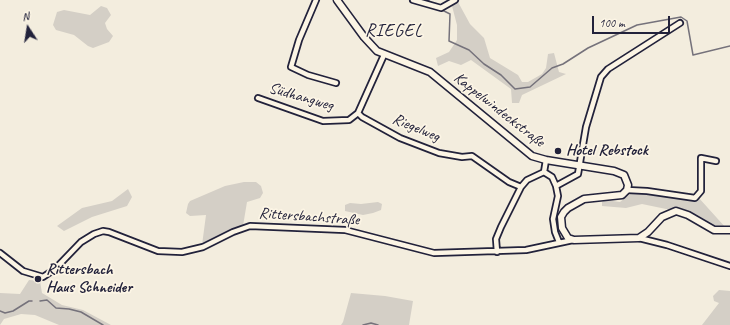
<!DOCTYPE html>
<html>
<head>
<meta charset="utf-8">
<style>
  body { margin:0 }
  #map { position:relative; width:730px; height:325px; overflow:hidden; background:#f3edde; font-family:Caveat,sans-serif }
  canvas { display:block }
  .north { position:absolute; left:8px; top:8px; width:40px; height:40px; -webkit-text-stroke:3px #fcf5e5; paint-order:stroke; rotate:348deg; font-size:11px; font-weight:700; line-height:16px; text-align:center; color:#22223b }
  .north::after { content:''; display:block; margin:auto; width:14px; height:18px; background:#22223b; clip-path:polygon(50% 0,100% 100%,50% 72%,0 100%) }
  .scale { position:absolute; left:592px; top:16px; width:78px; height:18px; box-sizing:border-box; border:2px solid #22223b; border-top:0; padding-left:5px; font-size:12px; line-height:14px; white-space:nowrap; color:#22223b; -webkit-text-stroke:3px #fcf5e5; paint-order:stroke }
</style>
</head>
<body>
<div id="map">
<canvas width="730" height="325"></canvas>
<div class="north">N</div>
<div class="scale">100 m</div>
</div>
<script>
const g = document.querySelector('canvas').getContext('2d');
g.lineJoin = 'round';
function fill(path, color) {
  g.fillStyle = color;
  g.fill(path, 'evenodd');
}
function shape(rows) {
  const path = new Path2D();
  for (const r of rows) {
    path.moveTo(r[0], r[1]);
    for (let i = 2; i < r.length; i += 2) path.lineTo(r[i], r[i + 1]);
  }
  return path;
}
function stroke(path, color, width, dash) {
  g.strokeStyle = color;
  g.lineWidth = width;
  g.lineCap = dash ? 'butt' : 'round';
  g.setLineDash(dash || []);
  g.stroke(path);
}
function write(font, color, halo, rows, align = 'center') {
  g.font = font + ' Caveat,sans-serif';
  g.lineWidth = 3.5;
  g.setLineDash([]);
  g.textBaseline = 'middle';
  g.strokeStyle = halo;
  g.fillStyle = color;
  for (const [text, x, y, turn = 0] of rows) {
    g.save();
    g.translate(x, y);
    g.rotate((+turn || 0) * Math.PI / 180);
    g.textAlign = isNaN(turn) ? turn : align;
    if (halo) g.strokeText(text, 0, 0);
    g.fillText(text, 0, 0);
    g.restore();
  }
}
fill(shape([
  [458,2,470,24,484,38,490,58,518,75,522,82,528,82,542,74,546,68,548,54,554,53,559,72,566,74,522,95,519,103,512,103,511,89,471,60,461,65,449,61,438,66,436,58,449,52,457,40,457,25,452,6],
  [101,6,107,8,111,15,105,23,107,29,113,36,109,42,93,48,88,46,74,35,56,30,53,25,57,12,64,10,90,15],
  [244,182,256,182,261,186,263,193,260,198,247,202,243,226,202,245,206,215,190,216,186,213,188,204,190,201,225,186],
  [128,189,132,197,127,206,92,217,64,231,57,226,82,208,112,201],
  [647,192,698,197,726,228,716,227,704,223,686,211,679,209,671,210,642,204,626,208,602,206,602,202,605,200,620,202,630,194],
  [378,202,382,204,381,210,373,213,363,215,345,211,345,205,350,203,361,204],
  [29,280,40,281,42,293,62,305,83,310,111,325,59,325,35,315,21,314,4,319,0,325,0,293,20,294],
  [719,290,730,291,730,325,702,325,719,303,714,301,713,296],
  [351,293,385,296,413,301,409,325,341,325,343,322]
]), '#d4cfc6');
stroke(shape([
  [428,0,432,4],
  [440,9,450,14,449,41,469,50,484,64,501,75,515,89,530,87,552,68,563,64,588,48,637,25,681,17,687,21,693,55,730,46],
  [40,301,47,300,56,308,69,309,81,312,103,325],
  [0,311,5,313,13,311,29,301,32,301],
  [363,325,371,323,378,325]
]), '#75727b', 1.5);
const street = shape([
  [316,0,299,40,291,67,308,75,336,83],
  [413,0,441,8,455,0],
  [384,55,358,113,362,117,400,138,439,153,462,157,472,156,509,182,521,187],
  [258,98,323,121,349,120,358,113],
  [544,172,552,177,556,186,558,196,553,219,555,232,559,242],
  [556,186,578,174,586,127,601,77,608,69,680,23],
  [627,190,647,191,695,198,701,191,701,158,716,161],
  [639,238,667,245,730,266],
  [497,252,496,239,501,227,521,187,527,180,544,172,546,160],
  [0,253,23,271,43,277,55,269,81,242,94,234,103,231,109,232,158,251,182,252,203,247,233,232,250,226,345,230,434,253,526,250,573,240]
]);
const secondary = shape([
  [337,0,364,37,377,51,430,72,532,156,546,160,614,171,624,175,628,185,627,190,622,195,584,199,568,208,564,212,561,217,562,228,568,238,574,240,639,238,648,232,662,217,676,211,688,215,714,230,730,230]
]);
stroke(street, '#22223b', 8);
stroke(secondary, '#22223b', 9);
stroke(street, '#fcf5e5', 4.5);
stroke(secondary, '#fcf5e5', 6);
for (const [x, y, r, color] of [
  [558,151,4,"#22223b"],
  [38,279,4,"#22223b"]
]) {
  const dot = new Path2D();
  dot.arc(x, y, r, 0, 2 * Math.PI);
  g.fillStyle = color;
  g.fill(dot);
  stroke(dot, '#fcf5e5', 1.5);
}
write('16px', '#22223b', '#fcf5e5', [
  ["Südhangweg",301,97,16],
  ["Kappelwindeckstraße",499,110,38],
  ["Riegelweg",416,128,23],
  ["Rittersbachstraße",309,217,4]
]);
write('bold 16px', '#22223b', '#fcf5e5', [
  ["Hotel Rebstock",566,151],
  ["Rittersbach",46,270],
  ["Haus Schneider",46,288]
], 'left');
g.letterSpacing = '1px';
write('18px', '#22223b', '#fcf5e5', [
  ["RIEGEL",394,31]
]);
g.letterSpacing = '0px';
</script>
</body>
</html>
